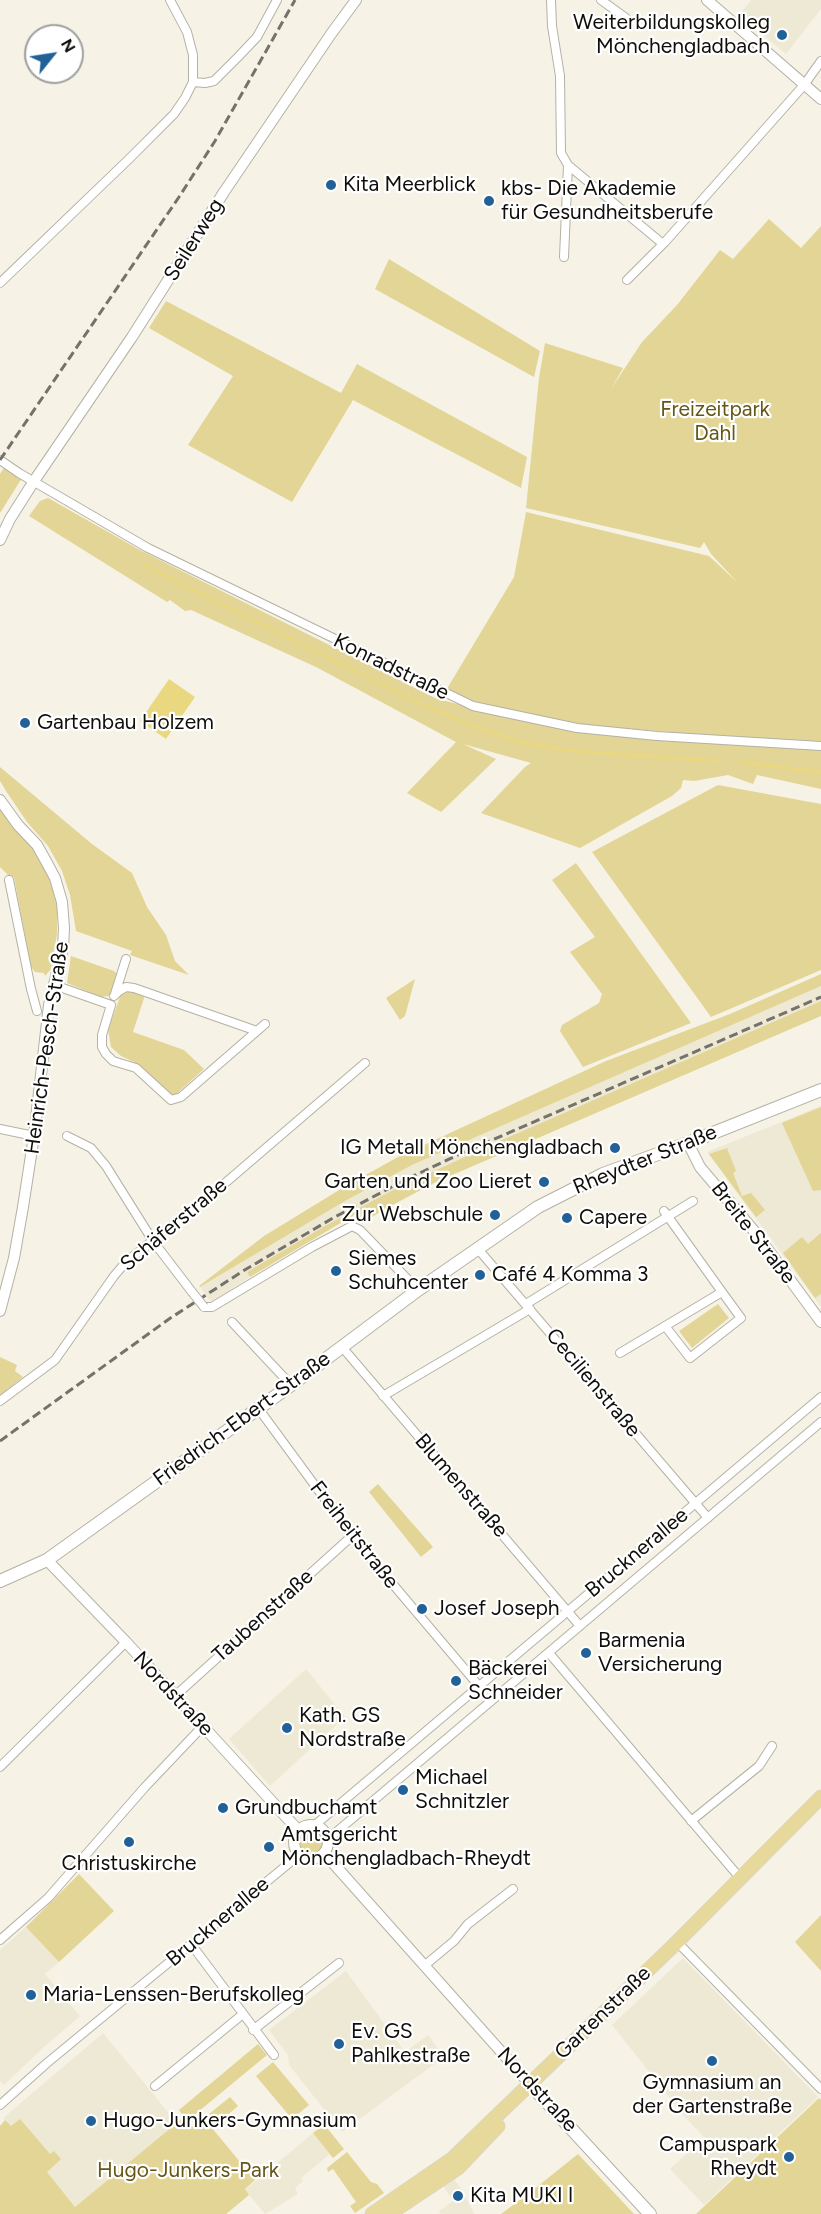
<!DOCTYPE html>
<html>
<head>
<meta charset="utf-8">
<style>
  body { margin:0 }
  #map { position:relative; width:821px; height:2214px; overflow:hidden; background:#f6f3e6; font-family:Figtree,sans-serif }
  canvas { display:block }
  .north { position:absolute; left:24px; top:24px; width:60px; height:60px; box-sizing:border-box; background:#fff; border:2px solid #9f9f9d; border-radius:50%; rotate:60deg; font-size:16px; font-weight:700; line-height:24px; text-align:center; color:#0f0e0a }
  .north::after { content:''; display:block; margin:auto; width:21px; height:27px; background:#216197; clip-path:polygon(50% 0,100% 100%,50% 72%,0 100%) }
</style>
</head>
<body>
<div id="map">
<canvas width="821" height="2214"></canvas>
<div class="north">N</div>
</div>
<script>
const g = document.querySelector('canvas').getContext('2d');
g.lineJoin = 'round';
function fill(path, color) {
  g.fillStyle = color;
  g.fill(path, 'evenodd');
}
function shape(rows) {
  const path = new Path2D();
  for (const r of rows) {
    if (r.length === 3) {
      path.moveTo(r[0] + r[2], r[1]);
      path.arc(r[0], r[1], r[2], 0, 2 * Math.PI);
      continue;
    }
    path.moveTo(r[0], r[1]);
    for (let i = 2; i < r.length; i += 2) path.lineTo(r[i], r[i + 1]);
  }
  return path;
}
function stroke(path, color, width, dash) {
  g.strokeStyle = color;
  g.lineWidth = width;
  g.lineCap = dash ? 'butt' : 'round';
  g.setLineDash(dash || []);
  g.stroke(path);
}
function write(font, color, halo, rows, align = 'center') {
  g.font = font + ' Figtree,sans-serif';
  g.lineWidth = 4.5;
  g.setLineDash([]);
  g.textBaseline = 'middle';
  g.strokeStyle = halo;
  g.fillStyle = color;
  for (const [text, x, y, turn = 0] of rows) {
    g.save();
    g.translate(x, y);
    g.rotate((+turn || 0) * Math.PI / 180);
    g.textAlign = isNaN(turn) ? turn : align;
    if (halo) g.strokeText(text, 0, 0);
    g.fillText(text, 0, 0);
    g.restore();
  }
}
fill(shape([
  [751,0,821,0,821,9,786,54,739,15],
  [821,986,821,1001,495,1143,395,1189,274,1256,247,1272,250,1277,214,1300,210,1301,200,1287,345,1201,412,1165],
  [821,1106,821,1307,707,1152],
  [306,1669,345,1717,270,1786,229,1739],
  [26,1927,59,1962,45,1974,80,2016,44,2047,4,2085,0,2081,0,1950],
  [683,1958,818,2097,704,2205,670,2169,704,2137,684,2116,612,2025],
  [346,1971,405,2052,428,2035,444,2057,342,2132,289,2065,288,2055,269,2030],
  [103,2033,177,2123,75,2207,3,2118],
  [313,2133,330,2154,301,2178,303,2181,295,2188,298,2194,265,2214,245,2190],
  [454,2179,464,2193,474,2214,440,2214,439,2211,453,2201,443,2186]
]), '#ede9d5');
fill(shape([
  [769,219,801,248,821,226,821,745,551,722,483,705,445,692,514,577,526,512,709,556,738,583,711,554,704,542,700,548,526,508,539,378,545,343,623,368,611,389,642,342,677,305,720,250,733,259],
  [389,259,540,351,534,377,375,289],
  [166,301,341,393,357,364,527,457,521,488,353,400,292,502,188,445,233,376,149,328],
  [5,466,22,478,0,513,0,474],
  [48,498,140,550,435,698,505,717,821,749,821,789,757,775,753,784,728,775,694,781,683,780,681,788,672,796,580,848,481,813,525,767,531,763,463,744,496,759,441,812,407,793,456,742,316,667,191,610,185,611,170,600,167,602,29,516,40,501],
  [0,767,92,844,132,873,147,907,166,935,175,961,189,975,130,955,132,951,76,931,70,895,62,871,48,846,27,822,6,791,0,781],
  [718,785,821,804,821,970,711,1017,592,852],
  [0,809,34,850,51,880,57,907,57,934,51,969,45,976,44,973,35,972,31,967,14,877,8,875,0,867],
  [576,863,691,1023,583,1067,560,1031,562,1025,599,1003,602,994,570,952,595,937,552,880],
  [71,956,114,971,118,975,112,993,109,996,101,997,67,983],
  [821,974,821,986,412,1165,345,1201,200,1287,199,1286,264,1236,344,1187,398,1157,606,1061,730,1014],
  [415,979,405,1016,400,1020,386,998],
  [127,990,145,995,133,1032,184,1050,204,1069,175,1095,169,1094,134,1062,121,1056,111,1047,108,1030,121,994],
  [821,1001,821,1016,436,1182,385,1209,362,1223,354,1215,250,1277,247,1272,325,1226,395,1189,495,1143],
  [821,1107,821,1190,813,1191,782,1123],
  [727,1148,736,1171,733,1173,742,1196,751,1193,765,1210,756,1217,709,1154],
  [821,1233,821,1294,815,1298,783,1253,802,1237,808,1244],
  [718,1304,729,1318,692,1348,679,1331],
  [0,1357,17,1365,15,1371,23,1377,0,1395],
  [378,1484,433,1547,421,1557,369,1492],
  [312,1842,12],
  [79,1874,114,1911,59,1962,26,1927],
  [821,1915,821,1971,795,1942],
  [258,2044,267,2055,187,2121,193,2127,230,2097,238,2106,212,2128,255,2180,245,2189,249,2195,226,2214,0,2214,0,2126,5,2120,11,2126,20,2119,50,2154,54,2151,61,2159,47,2172,75,2207,184,2117,179,2110],
  [273,2062,309,2105,292,2119,256,2076],
  [819,2098,821,2100,821,2214,696,2214],
  [324,2124,344,2149,333,2158,313,2133],
  [347,2152,371,2182,377,2184,384,2193,355,2213,350,2206,356,2202,333,2169,328,2172,327,2168],
  [578,2154,634,2214,501,2214,528,2194]
]), '#e2d595');
fill(shape([
  [169,679,195,697,166,739,140,721]
]), '#ead881');
stroke(shape([
  [144,565,418,702,472,726,520,742,573,751,720,761],
  [739,762,821,772]
]), '#ead881', 3);
const minor = shape([
  [551,0,552,26,560,76,561,153,568,165,564,257],
  [601,0,626,18],
  [193,82,205,83,214,81,238,57,257,37,277,0],
  [568,165,663,244],
  [627,280,665,242,804,85,821,61],
  [0,283,130,158,174,114,185,98,193,82,193,55,187,32,170,0],
  [0,460,19,473,148,548,473,706,577,728,657,736,821,746],
  [9,880,31,989,37,1011],
  [54,985,111,1005,102,1035,102,1047,106,1054,113,1061,136,1068,171,1100,181,1097,265,1024],
  [115,994,126,959],
  [114,996,119,991,126,987,134,988,257,1031],
  [0,1129,34,1136],
  [67,1136,91,1148,106,1166,153,1241,192,1292],
  [478,1249,708,1518],
  [526,1304,693,1201],
  [204,1307,212,1307,312,1247,352,1226,360,1230,418,1290],
  [232,1322,291,1385],
  [665,1326,690,1358,741,1318,722,1292],
  [342,1347,580,1626],
  [620,1353,722,1292,664,1211],
  [383,1396,530,1309],
  [0,1401,55,1360,114,1276,126,1262,217,1190,365,1063],
  [258,1408,352,1536,479,1686],
  [549,1653,740,1878],
  [175,1696,352,1536],
  [0,1767,126,1642],
  [691,1821,759,1766,772,1746],
  [315,1825,821,1397],
  [328,1839,821,1422],
  [0,1940,48,1898,145,1787,203,1726],
  [191,1944,274,2055],
  [682,1947,821,2089],
  [424,1966,454,1941,468,1924,513,1889],
  [253,2030,339,1963],
  [155,2086,243,2014],
  [0,2105,47,2063,299,1855]
]);
const tertiary = shape([
  [707,0,821,99],
  [0,540,10,519,34,481,132,337,224,192,331,34,356,0],
  [0,800,18,825,37,845,47,863,55,878,62,902,64,928,63,948,49,1005,34,1136,23,1207,14,1258,0,1311],
  [688,1143,700,1167,755,1232,821,1322],
  [47,1560,126,1642,298,1830],
  [311,1842,17],
  [324,1853,529,2083]
]);
const secondary = shape([
  [0,1581,47,1560,291,1385,418,1290,538,1207,603,1174,688,1143,821,1090],
  [529,2083,650,2214]
]);
const primary = shape([
  [372,2214,452,2159,672,1947,821,1797],
  [389,2214,458,2168,498,2126]
]);
stroke(minor, '#b4b1a5', 10);
stroke(tertiary, '#b4b1a5', 12);
stroke(secondary, '#b4b1a5', 14);
stroke(primary, '#d4d4d3', 15);
stroke(minor, '#fff', 8);
stroke(tertiary, '#fff', 10);
stroke(secondary, '#fff', 12);
stroke(primary, '#e6d99b', 14);
stroke(shape([
  [0,460,179,197,215,141,295,0],
  [0,1441,169,1319,243,1271,333,1218,405,1180,460,1154,821,997]
]), '#74726a', 3, [9, 4.5]);
const minorBridge = shape([
  [192,1292,204,1307]
]);
stroke(minorBridge, '#b4b1a5', 10, []);
stroke(minorBridge, '#fff', 8);
for (const [x, y, r, color] of [
  [782,35,6,"#216197"],
  [331,185,6,"#216197"],
  [489,201,6,"#216197"],
  [25,723,6,"#216197"],
  [615,1148,6,"#216197"],
  [544,1182,6,"#216197"],
  [495,1215,6,"#216197"],
  [567,1218,6,"#216197"],
  [336,1271,6,"#216197"],
  [480,1275,6,"#216197"],
  [422,1609,6,"#216197"],
  [586,1653,6,"#216197"],
  [456,1681,6,"#216197"],
  [287,1728,6,"#216197"],
  [403,1790,6,"#216197"],
  [223,1808,6,"#216197"],
  [129,1842,6,"#216197"],
  [269,1847,6,"#216197"],
  [31,1995,6,"#216197"],
  [339,2044,6,"#216197"],
  [712,2061,6,"#216197"],
  [91,2121,6,"#216197"],
  [789,2157,6,"#216197"],
  [458,2196,6,"#216197"]
]) {
  const dot = new Path2D();
  dot.arc(x, y, r, 0, 2 * Math.PI);
  g.fillStyle = color;
  g.fill(dot);
  stroke(dot, '#fff', 2);
}
write('21px', '#0f0e0a', '#fff', [
  ["Weiterbildungskolleg",770,23,"right"],
  ["Mönchengladbach",770,47,"right"],
  ["Kita Meerblick",343,185],
  ["kbs- Die Akademie",501,189],
  ["für Gesundheitsberufe",501,213],
  ["Gartenbau Holzem",37,723],
  ["IG Metall Mönchengladbach",603,1148,"right"],
  ["Garten und Zoo Lieret",532,1182,"right"],
  ["Zur Webschule",483,1215,"right"],
  ["Capere",579,1218],
  ["Siemes",348,1259],
  ["Schuhcenter",348,1283],
  ["Café 4 Komma 3",492,1275],
  ["Josef Joseph",434,1609],
  ["Barmenia",598,1641],
  ["Versicherung",598,1665],
  ["Bäckerei",468,1669],
  ["Schneider",468,1693],
  ["Kath. GS",299,1716],
  ["Nordstraße",299,1740],
  ["Michael",415,1778],
  ["Schnitzler",415,1802],
  ["Grundbuchamt",235,1808],
  ["Amtsgericht",281,1835],
  ["Mönchengladbach-Rheydt",281,1859],
  ["Christuskirche",129,1864,"center"],
  ["Maria-Lenssen-Berufskolleg",43,1995],
  ["Ev. GS",351,2032],
  ["Pahlkestraße",351,2056],
  ["Gymnasium an",712,2083,"center"],
  ["der Gartenstraße",712,2107,"center"],
  ["Hugo-Junkers-Gymnasium",103,2121],
  ["Campuspark",777,2145,"right"],
  ["Rheydt",777,2169,"right"],
  ["Kita MUKI I",470,2196]
], 'left');
write('21px', '#0f0e0a', '#fff', [
  ["Seilerweg",194,240,-58],
  ["Konradstraße",391,667,26],
  ["Heinrich-Pesch-Straße",47,1048,-82],
  ["Rheydter Straße",645,1160,-22],
  ["Schäferstraße",174,1225,-40],
  ["Breite Straße",753,1233,52],
  ["Cecilienstraße",593,1383,50],
  ["Friedrich-Ebert-Straße",242,1419,-36],
  ["Blumenstraße",461,1486,49],
  ["Freiheitstraße",354,1535,52],
  ["Brucknerallee",637,1553,-40],
  ["Taubenstraße",263,1616,-42],
  ["Nordstraße",173,1694,47],
  ["Brucknerallee",218,1922,-40],
  ["Gartenstraße",603,2013,-44],
  ["Nordstraße",537,2090,47]
]);
write('21px', '#645717', '#fff', [
  ["Freizeitpark",715,410],
  ["Dahl",715,434],
  ["Hugo-Junkers-Park",188,2171]
]);
</script>
</body>
</html>
